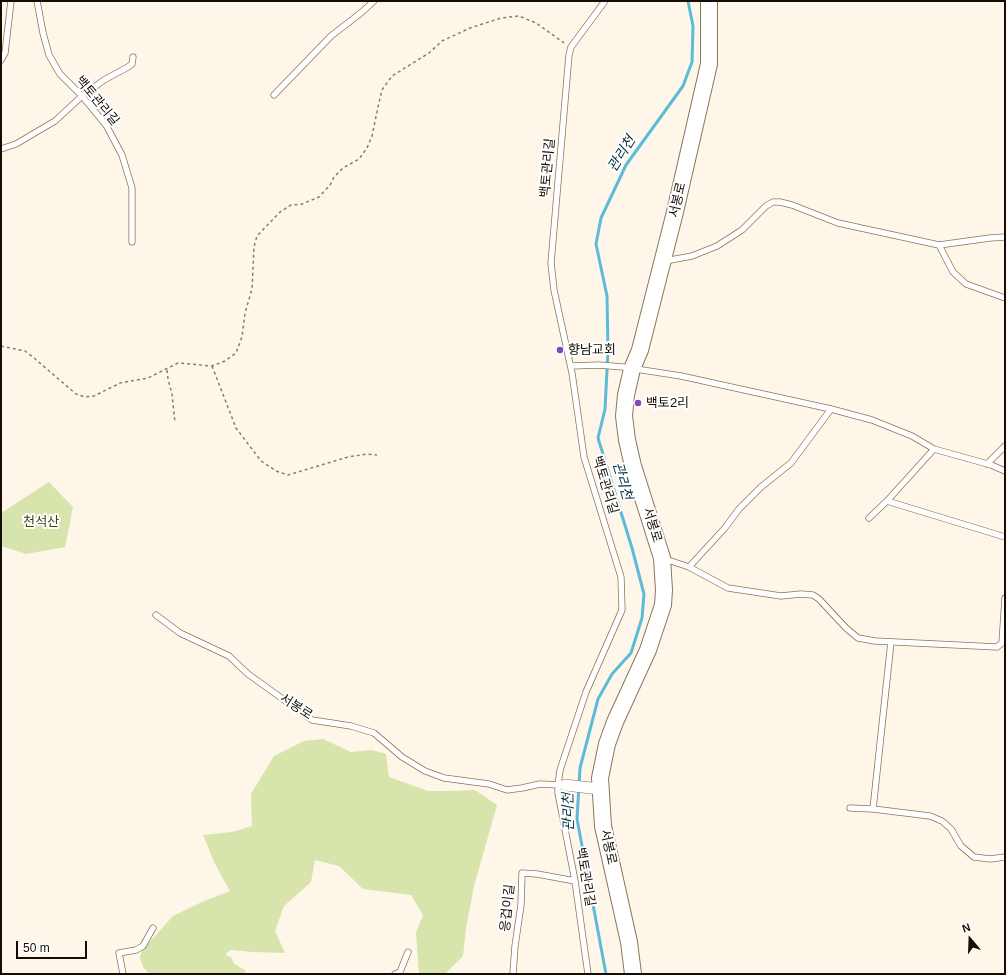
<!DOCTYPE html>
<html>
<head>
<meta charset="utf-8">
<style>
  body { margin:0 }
  #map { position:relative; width:1006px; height:975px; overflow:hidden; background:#fff6ea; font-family:Arial,sans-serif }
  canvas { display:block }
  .frame { position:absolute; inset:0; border:2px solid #150d04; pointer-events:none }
  .north { position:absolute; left:950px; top:919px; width:40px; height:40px; -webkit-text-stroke:3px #fff; paint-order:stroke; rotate:341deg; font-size:11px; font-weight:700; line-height:16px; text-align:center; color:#150d04 }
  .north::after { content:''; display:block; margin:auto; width:14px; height:18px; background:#150d04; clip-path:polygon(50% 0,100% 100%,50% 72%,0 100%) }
  .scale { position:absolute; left:16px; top:941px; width:71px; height:18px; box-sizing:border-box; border:2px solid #150d04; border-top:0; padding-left:5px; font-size:12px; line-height:14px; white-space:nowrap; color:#150d04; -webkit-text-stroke:3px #fff; paint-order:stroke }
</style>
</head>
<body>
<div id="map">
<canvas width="1006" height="975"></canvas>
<div class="frame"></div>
<div class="north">N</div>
<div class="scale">50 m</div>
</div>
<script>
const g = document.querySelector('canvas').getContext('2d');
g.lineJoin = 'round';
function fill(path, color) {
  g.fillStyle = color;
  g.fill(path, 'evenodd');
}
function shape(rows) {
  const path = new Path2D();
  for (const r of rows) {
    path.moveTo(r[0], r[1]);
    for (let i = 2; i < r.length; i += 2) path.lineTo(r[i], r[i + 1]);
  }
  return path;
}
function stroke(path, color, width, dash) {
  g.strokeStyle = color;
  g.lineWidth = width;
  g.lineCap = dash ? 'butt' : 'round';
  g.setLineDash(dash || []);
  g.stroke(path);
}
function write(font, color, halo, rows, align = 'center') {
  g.font = font + ' Arial,"Noto Sans KR",sans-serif';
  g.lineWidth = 4;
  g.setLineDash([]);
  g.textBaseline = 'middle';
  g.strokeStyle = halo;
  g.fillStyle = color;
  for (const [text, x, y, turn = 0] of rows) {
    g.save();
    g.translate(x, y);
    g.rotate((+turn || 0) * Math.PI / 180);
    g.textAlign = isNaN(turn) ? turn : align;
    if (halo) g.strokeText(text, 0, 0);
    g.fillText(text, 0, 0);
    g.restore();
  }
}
fill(shape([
  [49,482,73,507,65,547,26,554,1,546,1,513],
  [323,739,351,752,372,750,386,754,389,777,428,791,451,791,475,790,497,805,474,886,466,928,463,956,445,974,421,974,419,973,416,933,423,915,411,895,363,889,339,866,315,860,311,882,284,906,275,931,285,953,253,952,230,950,226,954,226,955,231,957,234,964,245,970,245,974,149,974,143,967,140,958,141,952,173,916,204,901,230,891,215,864,203,835,232,832,252,826,251,794,274,756,304,741]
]), '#d7e4ab');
stroke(shape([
  [606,974,577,819,580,768,598,699,612,674,631,653,642,618,644,594,632,548,598,438,605,409,608,351,607,296,596,244,601,218,626,165,683,86,692,62,693,26,688,1]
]), '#5dbbd7', 3);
const service = shape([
  [37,1,43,33,49,55,60,74,82,96,106,125,122,155,132,188,132,242],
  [1,60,5,53,11,1],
  [274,95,331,36,362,12,374,1],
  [1,149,16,144,55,121,82,96,104,80,128,67,132,64,133,57],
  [939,245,953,272,966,284,1005,298],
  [665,261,692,256,717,246,742,230,766,206,773,202,780,202,792,205,838,223,939,245,990,238,1005,237],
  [571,366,599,365,623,367,681,376,831,409,872,420,912,436,934,449,991,465,1005,471],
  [987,464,1005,446],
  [887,501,1005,537],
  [869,518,887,501,934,449],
  [665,559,689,567,728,588,781,596,801,594,813,595,819,599,846,628,858,638,875,641,997,647,1002,643,1005,598],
  [689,567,724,529,739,509,761,487,791,463,831,409],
  [156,615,180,633,229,656,248,674,312,720,351,726,374,733,402,757,425,771,444,778,489,784,507,790,522,788,540,784,560,785],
  [850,808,873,809,930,816,942,821,951,829,961,846,974,857,990,859,1005,857],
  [873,809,891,642],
  [123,974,119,953,136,950,143,946,153,928],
  [395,974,400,972,408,952],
  [513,974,515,946,521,905,522,873,537,874,575,881],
  [588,974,575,881,558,793,558,785,560,770,586,692,622,610,621,577,584,457,572,373,554,290,551,263,569,55,571,47,605,1]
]);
const minor = shape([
  [565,785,600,789]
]);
const secondary = shape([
  [633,974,629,942,603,826,600,778,607,744,615,722,648,650,663,605,664,590,662,558,633,466,627,440,624,416,626,395,632,369,640,350,675,212,709,64,709,1]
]);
stroke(service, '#8a755a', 7);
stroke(minor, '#8a755a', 12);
stroke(secondary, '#8a755a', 18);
stroke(shape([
  [1,346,25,351,34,358,76,394,85,397,94,396,120,383,148,378,178,363,212,366,225,361,236,353,242,337,245,313,252,289,254,247,257,236,280,212,291,205,302,204,319,197,330,185,334,177,343,168,359,159,367,148,372,136,378,107,382,90,392,76,429,53,442,41,470,28,501,18,519,16,536,23,564,43],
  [212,366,236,428,261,461,276,471,288,475,348,457,367,454,377,455],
  [167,370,168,379,172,394,175,423]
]), '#867e73', 1.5, [3, 3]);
stroke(service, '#fff', 5.5);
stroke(minor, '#fff', 11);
stroke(secondary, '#fff', 16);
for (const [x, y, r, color] of [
  [560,350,4,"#7d48c0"],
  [638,403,4,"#7d48c0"]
]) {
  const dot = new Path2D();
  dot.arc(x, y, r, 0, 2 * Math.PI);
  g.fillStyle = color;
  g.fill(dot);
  stroke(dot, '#fff', 1.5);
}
write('13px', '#150d04', '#fff', [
  ["백토관리길",97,101,50],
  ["백토관리길",548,168,-85],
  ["서봉로",678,200,-77],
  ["백토관리길",605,485,73],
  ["서봉로",652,525,73],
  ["서봉로",296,707,33],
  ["서봉로",608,847,78],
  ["백토관리길",585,877,80],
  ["응겁이길",508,908,-84]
]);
write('13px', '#150d04', '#fff', [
  ["향남교회",568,350],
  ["백토2리",646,403]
], 'left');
write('13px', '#3d450f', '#fff', [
  ["천석산",41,522]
]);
write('italic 14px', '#03313d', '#fff', [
  ["관리천",622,154,-58],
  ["관리천",622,481,74],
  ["관리천",569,812,-91]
]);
</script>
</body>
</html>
